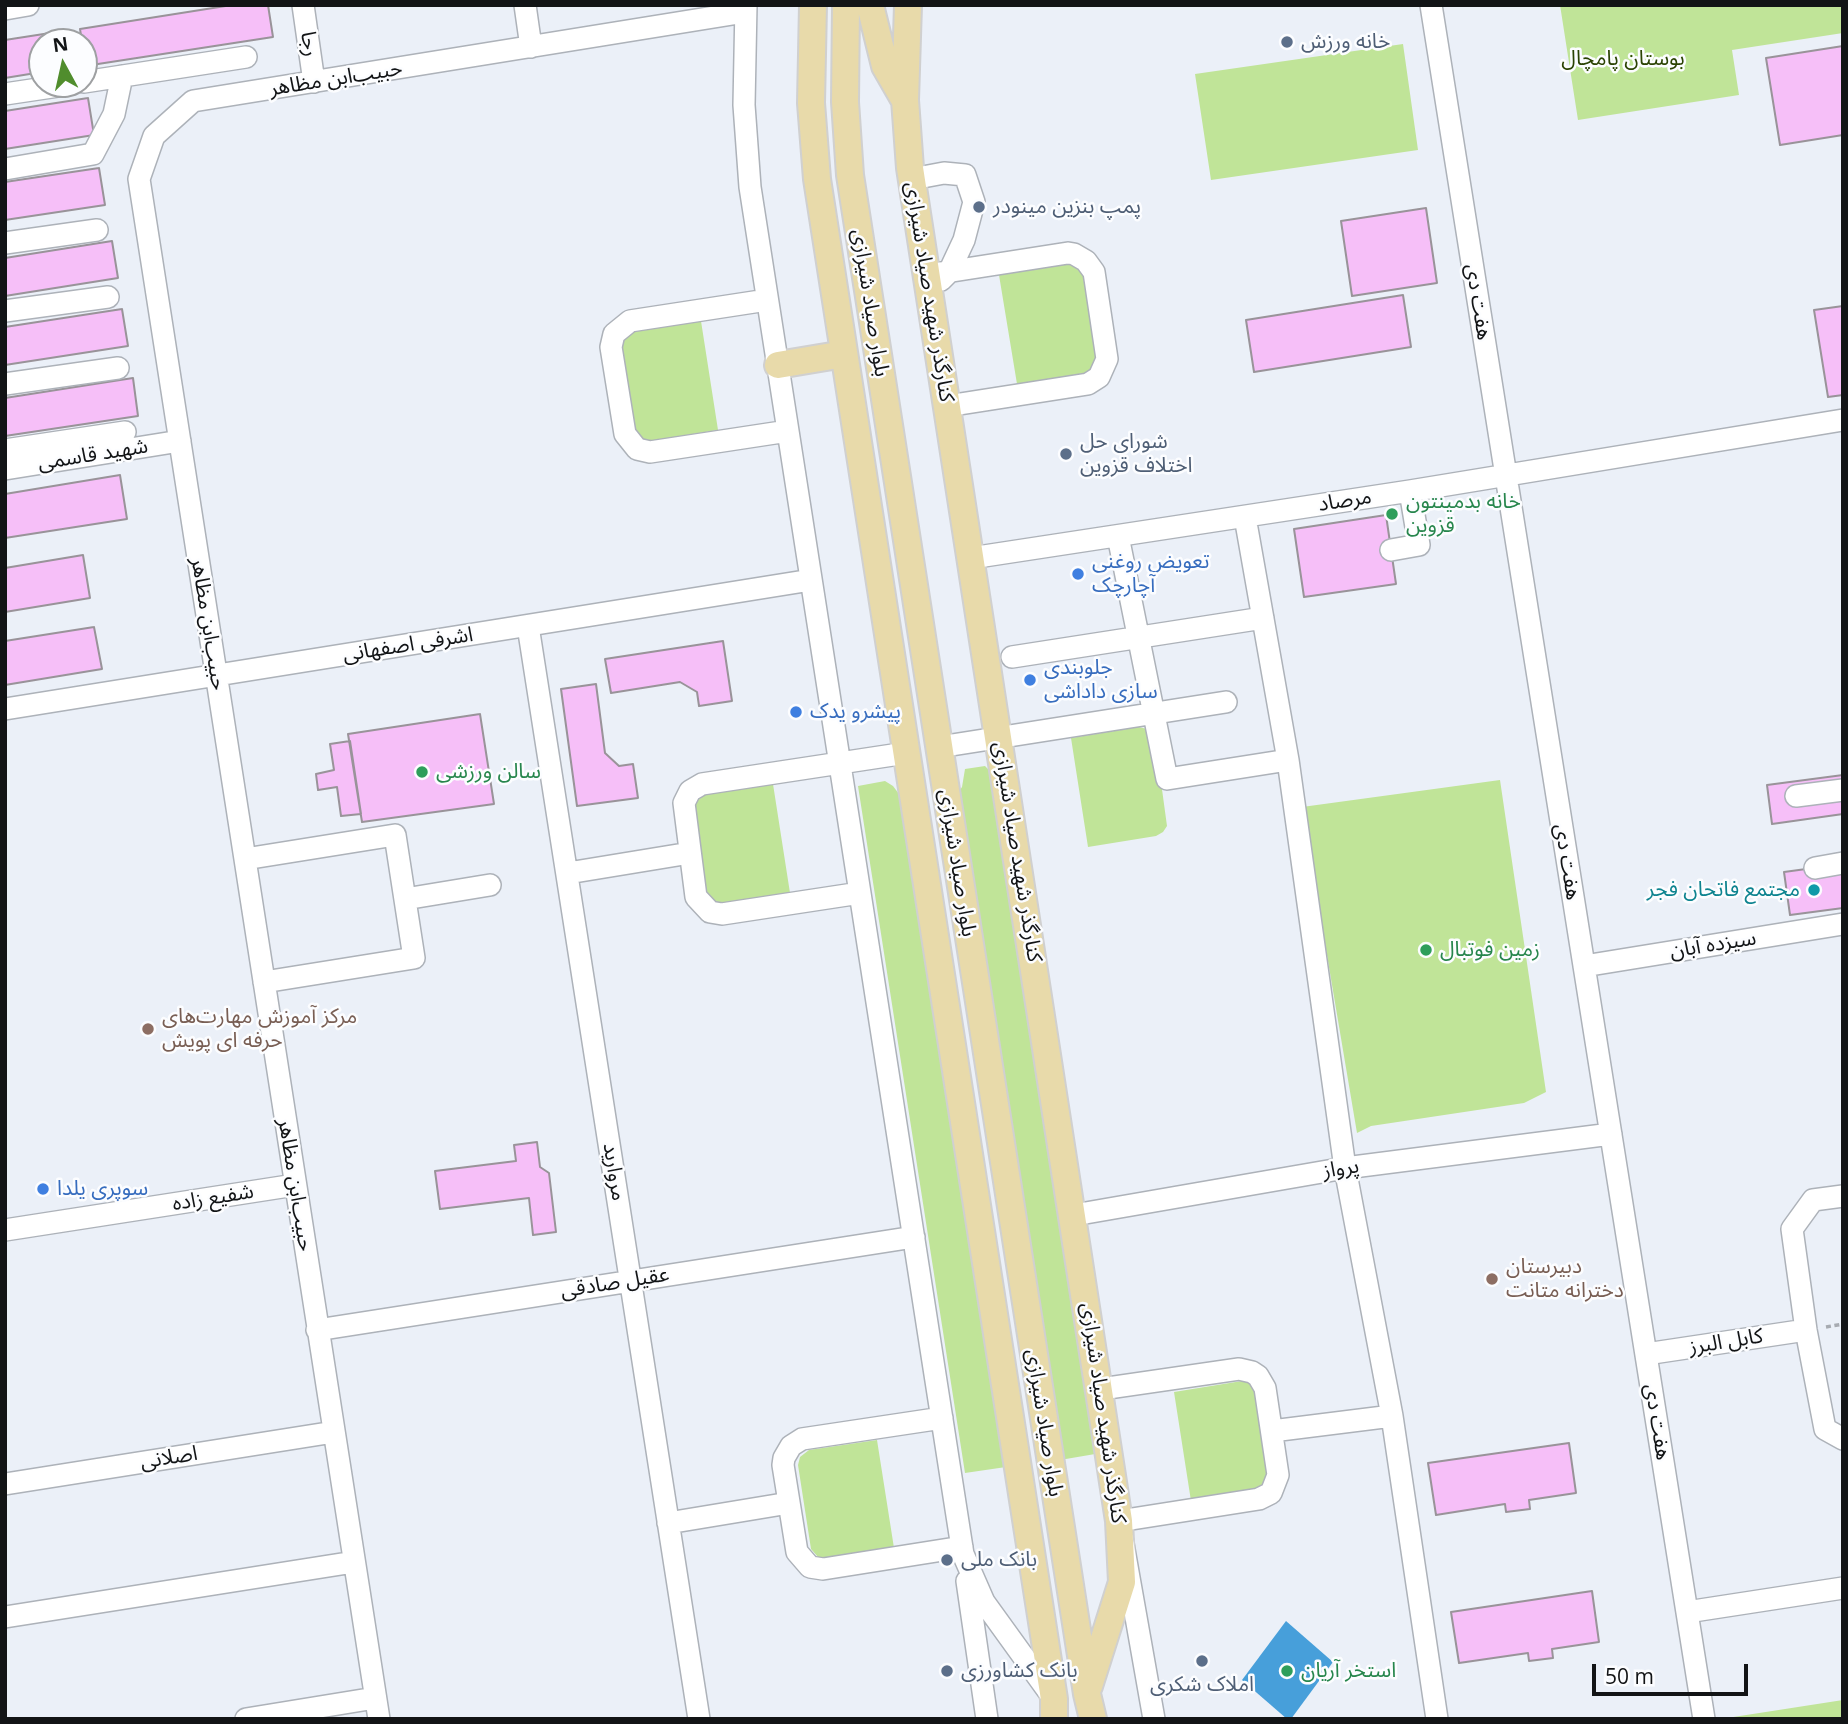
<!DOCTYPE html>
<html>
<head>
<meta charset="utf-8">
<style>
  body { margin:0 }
  #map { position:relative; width:1848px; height:1724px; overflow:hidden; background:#ebf0f8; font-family:"Open Sans",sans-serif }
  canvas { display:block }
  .frame { position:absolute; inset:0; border:7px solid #121416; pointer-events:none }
  .north { position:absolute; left:28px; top:28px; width:70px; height:70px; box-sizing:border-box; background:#fcfdff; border:2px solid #9ea0a2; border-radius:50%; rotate:352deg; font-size:19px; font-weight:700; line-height:28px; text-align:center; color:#121416 }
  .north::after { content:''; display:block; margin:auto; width:24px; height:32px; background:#508d2d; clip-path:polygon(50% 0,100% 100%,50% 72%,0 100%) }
  .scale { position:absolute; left:1592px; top:1664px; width:156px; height:32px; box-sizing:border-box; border:4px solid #121416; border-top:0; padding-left:9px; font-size:21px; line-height:24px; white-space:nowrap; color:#121416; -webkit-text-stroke:5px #fcfdff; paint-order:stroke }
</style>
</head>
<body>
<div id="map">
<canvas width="1848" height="1724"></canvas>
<div class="frame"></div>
<div class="north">N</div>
<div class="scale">50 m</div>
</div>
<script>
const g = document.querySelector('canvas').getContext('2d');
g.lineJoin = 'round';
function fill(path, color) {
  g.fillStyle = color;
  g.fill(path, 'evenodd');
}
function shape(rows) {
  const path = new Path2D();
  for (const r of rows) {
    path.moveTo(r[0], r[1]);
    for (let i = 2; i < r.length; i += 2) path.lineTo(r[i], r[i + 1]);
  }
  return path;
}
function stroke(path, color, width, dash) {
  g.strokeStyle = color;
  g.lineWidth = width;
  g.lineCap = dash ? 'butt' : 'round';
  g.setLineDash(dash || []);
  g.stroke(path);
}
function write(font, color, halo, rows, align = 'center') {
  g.font = font + ' "Open Sans","Noto Sans Arabic",sans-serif';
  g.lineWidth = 5;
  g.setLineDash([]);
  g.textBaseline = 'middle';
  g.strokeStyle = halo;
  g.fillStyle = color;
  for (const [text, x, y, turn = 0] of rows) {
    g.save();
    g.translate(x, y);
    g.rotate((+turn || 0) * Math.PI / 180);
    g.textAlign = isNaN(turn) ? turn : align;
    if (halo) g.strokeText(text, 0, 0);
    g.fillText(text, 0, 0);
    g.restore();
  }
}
fill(shape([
  [1560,5,1843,5,1843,33,1732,50,1739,95,1578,120],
  [1403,44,1418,150,1211,180,1195,74],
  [1068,264,1079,269,1083,275,1096,359,1091,369,1085,373,1017,384,999,275],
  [701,321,718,430,650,441,643,439,635,431,622,347,624,339,633,332],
  [1139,727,1147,729,1155,738,1167,826,1163,832,1156,836,1088,847,1071,738],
  [985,766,992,773,1101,1453,1060,1460,956,796,962,787,965,769],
  [1500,780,1546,1092,1524,1103,1371,1126,1357,1133,1302,807],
  [885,781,893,786,899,794,1006,1467,965,1473,858,786],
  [773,784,790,893,722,904,714,902,707,894,694,810,696,802,705,794],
  [1242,1381,1250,1383,1256,1388,1271,1476,1263,1488,1191,1501,1174,1392],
  [877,1440,894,1548,826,1559,818,1557,811,1549,798,1465,800,1457,809,1450],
  [1843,1700,1843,1719,1727,1718]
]), '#c0e498');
fill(shape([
  [1286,1621,1333,1662,1291,1719,1287,1719,1242,1680]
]), '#479fda');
const building = shape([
  [232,5,268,5,273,37,85,66,84,42,82,42,80,29,232,5],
  [63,31,65,42,42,42,42,72,5,78,5,40,63,31],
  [1843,46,1843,135,1780,145,1766,58,1843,46],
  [88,98,94,135,5,149,5,111,88,98],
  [99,168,105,205,5,220,5,182,99,168],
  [1426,208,1437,283,1352,296,1341,221,1426,208],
  [112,241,118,278,5,296,5,258,112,241],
  [1403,295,1411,347,1254,372,1246,320,1403,295],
  [1843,306,1843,395,1828,397,1814,310,1843,306],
  [122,309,128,346,5,365,5,327,122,309],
  [133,378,138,416,5,436,5,398,133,378],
  [120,475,127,519,5,538,5,494,120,475],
  [1386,515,1396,584,1304,597,1294,529,1386,515],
  [83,555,90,598,5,612,5,568,83,555],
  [94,627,102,669,5,685,5,641,94,627],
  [723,641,732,701,699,706,697,692,680,682,611,693,605,659,723,641],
  [596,684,605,753,619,766,633,764,638,798,577,806,561,689,596,684],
  [480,714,494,804,362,822,348,734,480,714],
  [350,741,361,814,341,816,337,787,318,790,316,774,334,770,330,744,350,741],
  [1843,775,1843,814,1772,824,1767,785,1843,775],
  [1843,864,1843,908,1790,915,1784,872,1843,864],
  [537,1142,540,1167,549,1173,556,1232,533,1235,529,1198,440,1209,435,1171,516,1161,514,1145,537,1142],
  [1569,1443,1576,1493,1529,1500,1530,1509,1506,1512,1505,1504,1436,1515,1428,1463,1569,1443],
  [1592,1591,1599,1642,1552,1649,1553,1658,1529,1661,1528,1653,1459,1663,1451,1612,1592,1591]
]);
fill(building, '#f6bff8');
stroke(building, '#999399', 2);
const minor = shape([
  [303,5,314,82],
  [525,5,531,47],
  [746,5,744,105,750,187,963,1554,984,1602,1054,1699],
  [1431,5,1704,1719],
  [5,9,28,5],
  [84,82,246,57],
  [5,94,72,84],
  [5,169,93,154,114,114,122,76],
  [912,179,944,173,965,175,974,202,964,240,949,272,941,280],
  [5,243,97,230],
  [927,275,1068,253,1074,254,1086,261,1094,272,1107,359,1099,377,1088,384,947,406],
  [767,300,630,321,614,334,611,347,625,434,637,449,650,452,788,431],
  [5,311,108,297],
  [5,384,118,368],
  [5,450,125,432],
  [5,469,180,441],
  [1245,517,1288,760,1345,1168,1392,1416,1437,1719],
  [1118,536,1167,779,1288,760],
  [1391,550,1419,545,1410,491],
  [971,558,1410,491,1843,420],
  [528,626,699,1719],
  [1012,657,1263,618],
  [5,709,811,580],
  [939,747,1226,702],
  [1796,796,1843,790],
  [245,859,395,835,414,958,264,982],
  [1815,868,1843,863],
  [568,873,690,853],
  [860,893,722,914,710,912,696,897,684,803,690,791,702,784,906,753],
  [405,899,490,885],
  [1584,966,1843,924],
  [1843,1196,1813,1200,1792,1229,1806,1330,1825,1429,1843,1439],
  [1074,1215,1345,1168,1611,1134],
  [5,1230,295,1185],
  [317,1330,914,1237],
  [1646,1354,1806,1330],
  [1101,1389,1239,1369,1252,1372,1258,1376,1265,1388,1278,1475,1271,1493,1259,1499,1119,1521,1154,1719],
  [942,1418,802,1439,791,1446,784,1458,783,1465,797,1552,810,1567,823,1569,962,1547],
  [1272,1431,1392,1416],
  [5,1484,334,1432],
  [668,1523,789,1503],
  [967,1581,987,1719],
  [1687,1612,1843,1588],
  [5,1617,354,1562],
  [246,1719,375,1698],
  [379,1719,139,179,154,136,193,101,745,12]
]);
const major = shape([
  [813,5,811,103,817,179,1054,1699,1054,1719],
  [846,5,845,102,850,175,1087,1694,1093,1719],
  [870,5,885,66,904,99],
  [908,5,905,100,910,168,1119,1521,1122,1582,1089,1686],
  [778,365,844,354]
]);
stroke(minor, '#adb2b9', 24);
stroke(major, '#d0d0d0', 30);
stroke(shape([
  [1826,1327,1843,1324]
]), '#a7abb1', 3.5, [5, 3.5]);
stroke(minor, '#fff', 21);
stroke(major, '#e8daaa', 26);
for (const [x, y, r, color] of [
  [1287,42,7,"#5c6f8a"],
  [979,207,7,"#5c6f8a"],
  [1066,454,7,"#5c6f8a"],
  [1392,514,7,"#2e9e5b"],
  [1078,574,7,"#3f7fe0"],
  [1030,680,7,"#3f7fe0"],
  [796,712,7,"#3f7fe0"],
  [422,772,7,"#2e9e5b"],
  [1814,890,7,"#0f9aa8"],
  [1426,950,7,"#2e9e5b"],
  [148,1029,7,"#8d6e63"],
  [43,1189,7,"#3f7fe0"],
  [1492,1279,7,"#8d6e63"],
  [947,1560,7,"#5c6f8a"],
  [1202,1661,7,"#5c6f8a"],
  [947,1671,7,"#5c6f8a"],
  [1287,1671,7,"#2e9e5b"]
]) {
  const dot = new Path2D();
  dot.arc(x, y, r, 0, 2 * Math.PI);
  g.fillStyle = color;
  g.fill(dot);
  stroke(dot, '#fcfdff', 2.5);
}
write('21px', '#4e5e75', '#fcfdff', [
  ["خانه ورزش",1301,42],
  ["پمپ بنزین مینودر",993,207],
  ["شورای حل",1080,442],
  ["اختلاف قزوین",1080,466],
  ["بانک ملی",961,1560],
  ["بانک کشاورزی",961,1671],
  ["املاک شکری",1202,1685,"center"]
], 'left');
write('21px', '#121416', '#fcfdff', [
  ["رجا",309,44,81],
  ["حبیب‌ابن مظاهر",336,79,-9],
  ["کنارگذر شهید صیاد شیرازی",929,292,81],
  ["هفت دی",1478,302,81],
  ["بلوار صیاد شیرازی",870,303,81],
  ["شهید قاسمی",93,455,-9],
  ["مرصاد",1345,501,-9],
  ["حبیب‌ابن مظاهر",208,624,81],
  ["اشرفی اصفهانی",408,645,-9],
  ["کنارگذر شهید صیاد شیرازی",1017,852,81],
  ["هفت دی",1567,862,81],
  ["بلوار صیاد شیرازی",957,863,81],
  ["سیزده آبان",1713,945,-9],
  ["پرواز",1341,1169,-9],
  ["مروارید",614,1172,81],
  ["حبیب‌ابن مظاهر",295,1185,81],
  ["شفیع زاده",213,1198,-9],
  ["عقیل صادقی",615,1283,-9],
  ["کابل البرز",1726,1342,-9],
  ["کنارگذر شهید صیاد شیرازی",1103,1413,82],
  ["هفت دی",1657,1422,81],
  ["بلوار صیاد شیرازی",1044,1423,81],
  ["اصلانی",169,1458,-9]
]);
write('21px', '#2b4303', '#fcfdff', [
  ["بوستان پامچال",1623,59]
]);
write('21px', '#27864d', '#fcfdff', [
  ["خانه بدمینتون",1406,502],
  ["قزوین",1406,526],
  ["سالن ورزشی",436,772],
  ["زمین فوتبال",1440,950],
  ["استخر آریان",1301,1671]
], 'left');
write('21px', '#366cbe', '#fcfdff', [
  ["تعویض روغنی",1092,562],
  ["آچارچک",1092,586],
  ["جلوبندی",1044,668],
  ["سازی داداشی",1044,692],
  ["پیشرو یدک",810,712],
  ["سوپری یلدا",57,1189]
], 'left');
write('21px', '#0d838f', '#fcfdff', [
  ["مجتمع فاتحان فجر",1800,890]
], 'right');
write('21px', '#785e54', '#fcfdff', [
  ["مرکز آموزش مهارت‌های",162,1017],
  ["حرفه ای پویش",162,1041],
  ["دبیرستان",1506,1267],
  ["دخترانه متانت",1506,1291]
], 'left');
</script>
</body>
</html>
